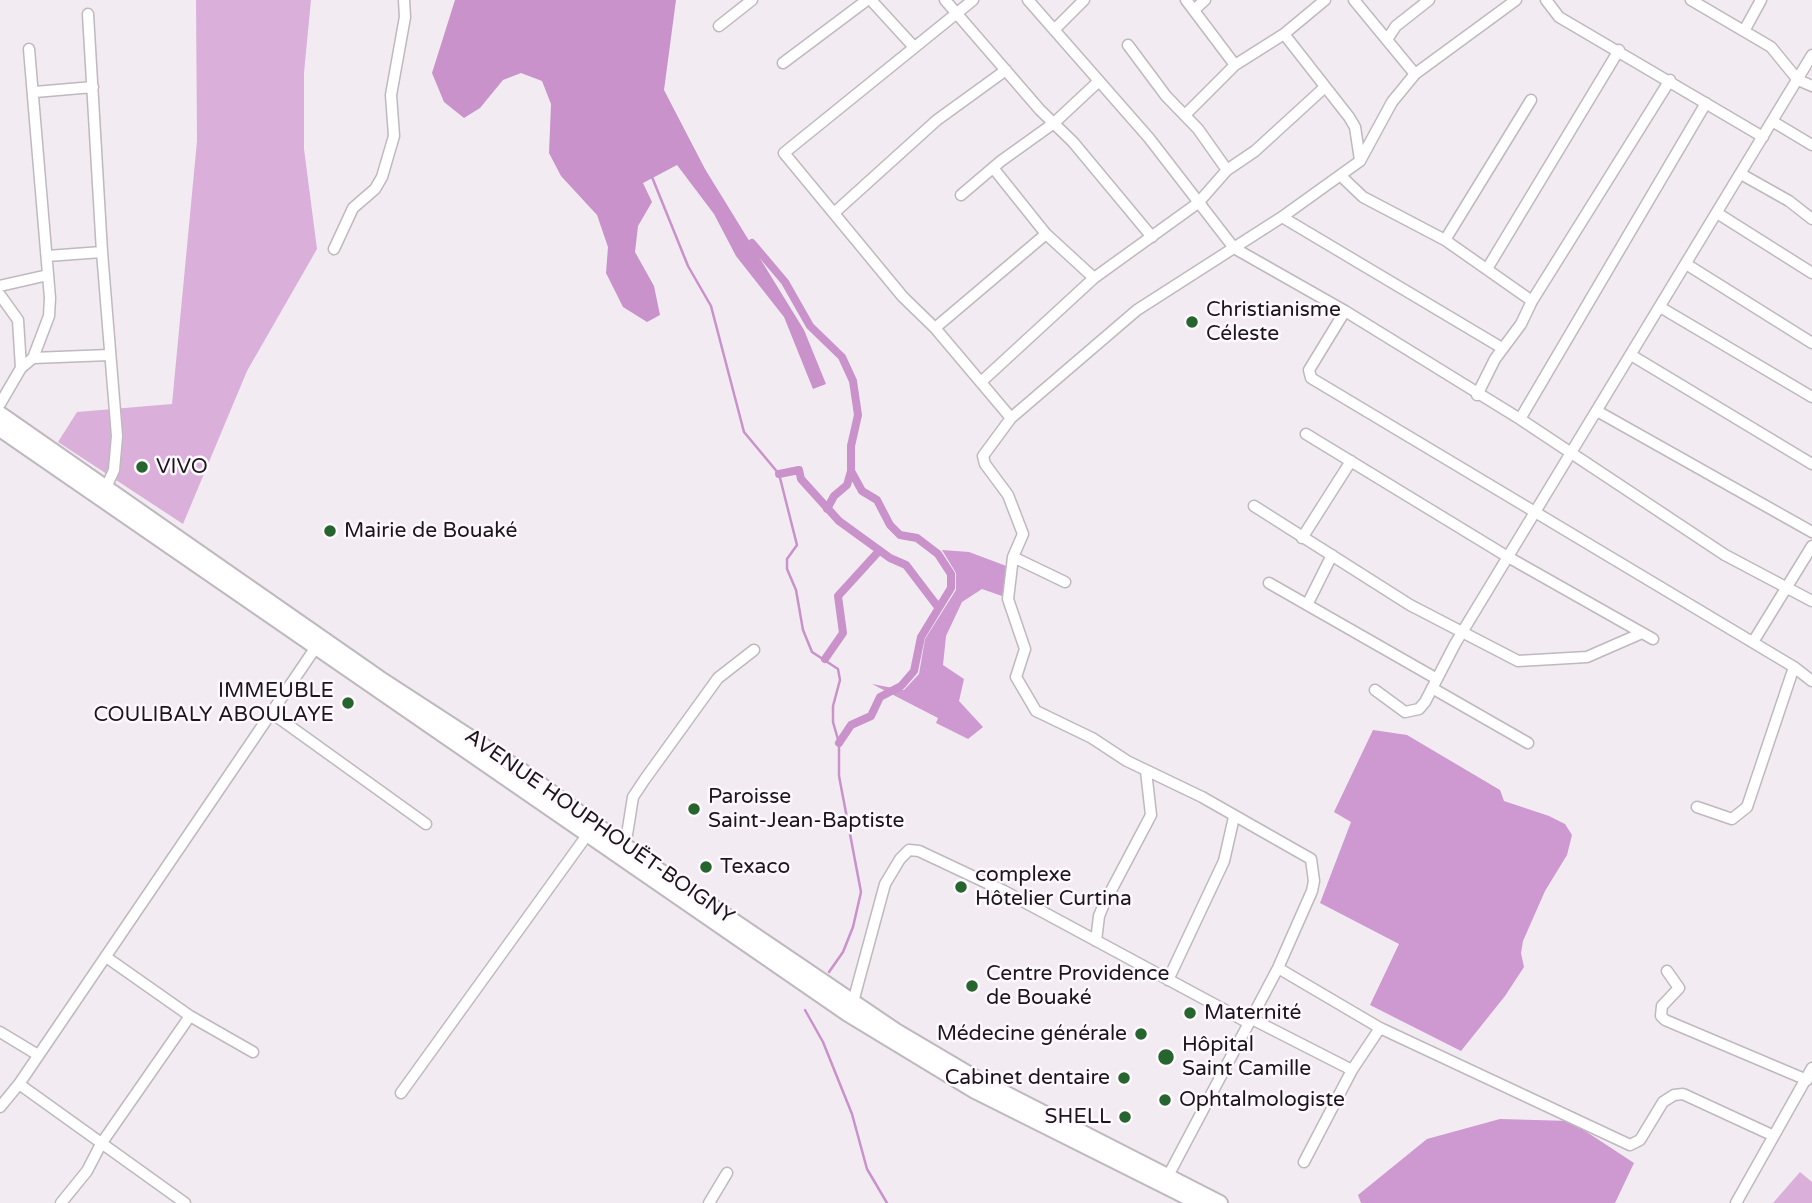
<!DOCTYPE html>
<html>
<head>
<meta charset="utf-8">
<style>
  body { margin:0 }
  canvas { display:block; background:#f2ebf2 }
</style>
</head>
<body>
<canvas width="1812" height="1203"></canvas>
<script>
const g = document.querySelector('canvas').getContext('2d');
g.lineJoin = 'round';
function fill(path, color) {
  g.fillStyle = color;
  g.fill(path, 'evenodd');
}
function shape(rows) {
  const path = new Path2D();
  for (const r of rows) {
    path.moveTo(r[0], r[1]);
    for (let i = 2; i < r.length; i += 2) path.lineTo(r[i], r[i + 1]);
  }
  return path;
}
function stroke(path, color, width, dash) {
  g.strokeStyle = color;
  g.lineWidth = width;
  g.lineCap = dash ? 'butt' : 'round';
  g.setLineDash(dash || []);
  g.stroke(path);
}
function write(font, color, halo, rows, align = 'center') {
  g.font = font + ' "Varela Round",sans-serif';
  g.lineWidth = 5;
  g.setLineDash([]);
  g.textBaseline = 'middle';
  g.strokeStyle = halo;
  g.fillStyle = color;
  for (const [text, x, y, turn = 0] of rows) {
    g.save();
    g.translate(x, y);
    g.rotate((+turn || 0) * Math.PI / 180);
    g.textAlign = isNaN(turn) ? turn : align;
    if (halo) g.strokeText(text, 0, 0);
    g.fillText(text, 0, 0);
    g.restore();
  }
}
fill(shape([
  [196,0,311,0,304,73,304,149,317,249,247,371,183,524,58,442,77,412,172,404,197,141],
  [1800,1172,1812,1182,1812,1203,1773,1203]
]), '#dab0db');
fill(shape([
  [942,550,969,552,1009,567,1002,596,982,589,962,602,946,636,943,665,964,679,959,701,983,727,968,739,936,723,938,718,872,684,904,690,919,674,925,639,956,590,956,573],
  [1373,730,1407,735,1500,790,1504,801,1549,816,1565,824,1572,835,1567,855,1545,891,1523,941,1521,953,1524,967,1505,996,1461,1051,1370,1005,1399,944,1320,903,1351,822,1334,812],
  [1500,1119,1570,1121,1634,1163,1615,1203,1361,1203,1358,1195,1427,1139]
]), '#ce98d0');
fill(shape([
  [455,0,676,0,664,90,705,169,804,330,826,384,813,389,784,317,736,256,714,214,677,165,643,183,652,202,638,226,635,252,654,286,660,315,647,322,623,307,606,273,608,247,597,215,561,176,549,153,551,104,542,81,521,73,503,80,480,108,464,118,444,102,432,73]
]), '#c992ca');
stroke(shape([
  [652,177,688,266,711,306,744,432,779,474,797,545,787,559,787,569,796,590,803,630,812,652,838,669,840,680,833,706,833,722,839,743,839,776,861,892,853,927,843,952,829,972],
  [805,1010,823,1042,852,1114,867,1169,887,1203]
]), '#c992ca', 2.5);
stroke(shape([
  [752,243,785,282,810,326,842,357,853,381,858,415,851,446,851,471,847,485,834,496,827,509],
  [779,474,799,470,801,479,839,521,890,558,906,565,938,607],
  [825,659,843,633,838,596,879,551],
  [839,743,851,725,871,716,880,697,901,686,914,671,921,637,951,588,951,574,938,554,917,538,900,535,890,525,877,500,862,491,851,471]
]), '#c992ca', 8);
const minor = shape([
  [871,0,914,47],
  [945,0,1040,110,1073,142,1152,237],
  [973,0,784,153,903,297,935,328,1011,418],
  [1028,0,1149,138,1234,248,1345,311,1520,419,1725,555,1812,601],
  [1186,0,1235,65],
  [1354,0,1415,74],
  [1546,0,1559,17,1763,137],
  [1691,0,1771,47,1798,80,1812,86],
  [1194,10,1205,0],
  [88,14,102,252,117,436,114,470,104,492],
  [719,26,752,0],
  [1054,30,1084,0],
  [1744,31,1761,0],
  [1284,34,1349,117,1355,127,1360,160],
  [1388,38,1396,26,1429,0],
  [1128,45,1166,96,1198,129,1227,170],
  [29,49,50,298,49,316,33,358],
  [783,63,867,0],
  [35,92,93,87],
  [1186,114,1235,65,1284,34,1325,0],
  [1772,121,1812,145],
  [994,169,1046,234,1094,278],
  [1741,174,1789,201,1812,219],
  [1341,176,1363,197,1445,240,1532,301],
  [961,195,1001,161,1054,123,1099,81],
  [834,213,937,120,1006,70],
  [1717,213,1812,273],
  [1282,217,1502,348],
  [1445,240,1531,100],
  [334,249,353,208,375,189,382,177,394,136,391,95,405,17,404,0],
  [47,256,102,252],
  [1686,264,1812,343],
  [1487,269,1619,50],
  [0,286,48,275],
  [0,295,18,320,21,368],
  [1660,307,1812,397],
  [1345,311,1309,370,1311,378,1794,667,1812,681],
  [935,328,1046,234],
  [1631,355,1812,464],
  [981,382,1094,278,1198,203,1227,170,1255,151,1325,87],
  [1477,395,1495,359,1521,324,1532,301,1670,80],
  [0,404,21,368,33,358,109,355],
  [1597,411,1812,532],
  [1520,419,1706,103],
  [1306,434,1508,557,1653,639],
  [1254,506,1410,605,1518,661,1587,657,1642,633],
  [1302,538,1351,461],
  [1013,557,1065,582],
  [1269,583,1437,679],
  [1308,603,1332,555],
  [1753,642,1812,546],
  [1432,688,1528,743],
  [1375,690,1405,712,1419,709,1425,702,1455,644,1812,55],
  [273,714,426,824],
  [1697,807,1732,819,1747,807,1794,667],
  [625,847,633,797,645,779,718,678,754,650],
  [1096,941,1099,916,1104,904,1151,815,1146,771],
  [106,957,190,1016,253,1052],
  [1278,968,1380,1028,1630,1145,1640,1140,1663,1102,1674,1095,1683,1094,1774,1136],
  [1667,971,1679,988,1662,1006,1661,1016,1665,1020,1807,1080],
  [1168,980,1224,861,1234,817],
  [853,1002,885,884,900,859,909,850,919,851,1004,891,1247,1022],
  [1250,1018,1352,1070],
  [0,1032,38,1055],
  [19,1084,185,1203],
  [401,1093,590,831],
  [0,1107,19,1084,316,647],
  [1304,1162,1352,1070,1380,1028],
  [1168,1176,1278,968,1312,891,1314,881,1311,859,1202,797,1127,761,1092,738,1036,711,1016,677,1025,649,1008,599,1013,557,1023,534,1008,495,985,464,983,456,1011,418,1137,310,1282,217,1360,161,1392,102,1415,74,1516,0],
  [61,1203,87,1171,101,1144,190,1016],
  [709,1203,727,1173],
  [1736,1203,1812,1068]
]);
const highway = shape([
  [0,414,379,678,522,771,657,869,896,1031,979,1080,1220,1203],
  [0,429,848,1014,975,1091,1199,1203]
]);
stroke(minor, '#bfb9bf', 13);
stroke(highway, '#bfb9bf', 18);
stroke(minor, '#fff', 10);
stroke(highway, '#fff', 14);
for (const [x, y, r, color] of [
  [1192,322,7,"#26652d"],
  [142,467,7,"#26652d"],
  [330,531,7,"#26652d"],
  [348,703,7,"#26652d"],
  [694,809,7,"#26652d"],
  [706,867,7,"#26652d"],
  [961,887,7,"#26652d"],
  [972,986,7,"#26652d"],
  [1190,1013,7,"#26652d"],
  [1141,1034,7,"#26652d"],
  [1166,1057,9,"#26652d"],
  [1124,1078,7,"#26652d"],
  [1165,1100,7,"#26652d"],
  [1125,1117,7,"#26652d"]
]) {
  const dot = new Path2D();
  dot.arc(x, y, r, 0, 2 * Math.PI);
  g.fillStyle = color;
  g.fill(dot);
  stroke(dot, '#fff9ff', 2.5);
}
write('21px', '#191719', '#fff9ff', [
  ["Christianisme",1206,310],
  ["Céleste",1206,334],
  ["VIVO",156,467],
  ["Mairie de Bouaké",344,531],
  ["IMMEUBLE",334,691,"right"],
  ["COULIBALY ABOULAYE",334,715,"right"],
  ["Paroisse",708,797],
  ["Saint-Jean-Baptiste",708,821],
  ["Texaco",720,867],
  ["complexe",975,875],
  ["Hôtelier Curtina",975,899],
  ["Centre Providence",986,974],
  ["de Bouaké",986,998],
  ["Maternité",1204,1013],
  ["Médecine générale",1127,1034,"right"],
  ["Hôpital",1182,1045],
  ["Saint Camille",1182,1069],
  ["Cabinet dentaire",1110,1078,"right"],
  ["Ophtalmologiste",1179,1100],
  ["SHELL",1111,1117,"right"]
], 'left');
write('21px', '#191719', '#fff9ff', [
  ["AVENUE HOUPHOUËT-BOIGNY",599,827,35]
]);
</script>
</body>
</html>
